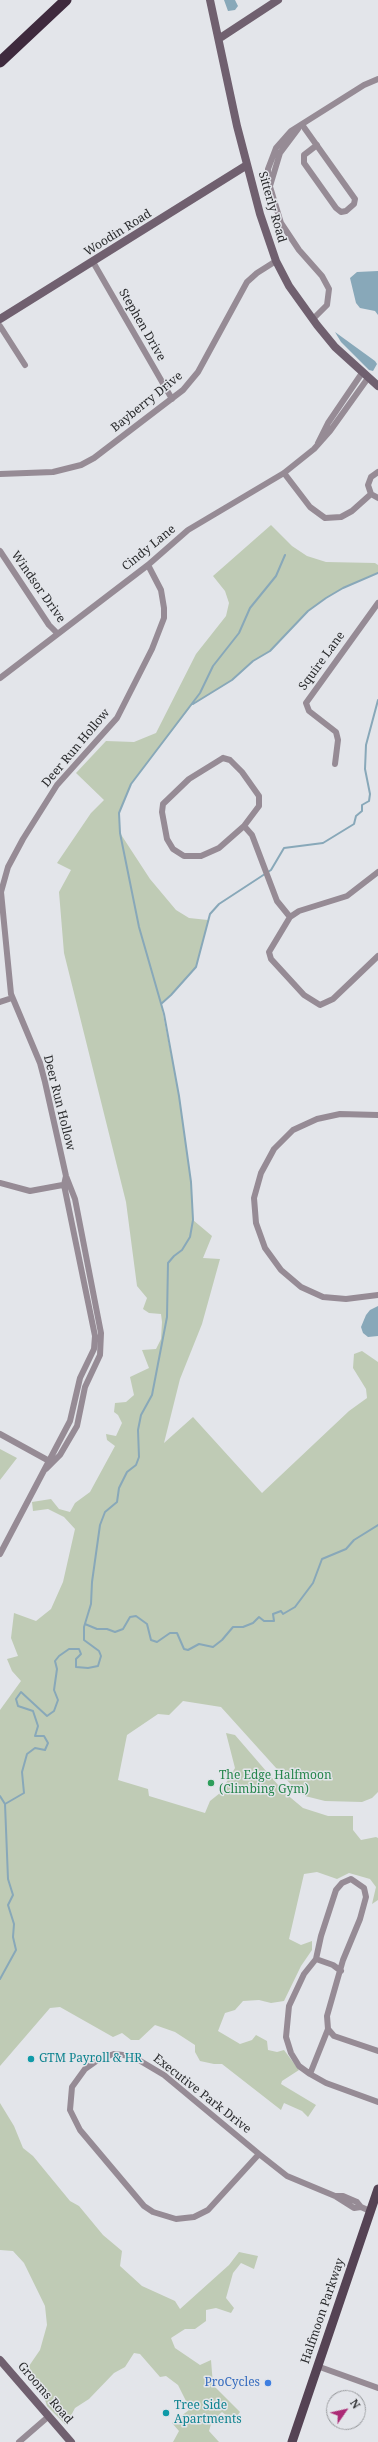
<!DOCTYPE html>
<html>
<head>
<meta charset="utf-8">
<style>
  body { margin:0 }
  #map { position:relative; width:378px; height:2442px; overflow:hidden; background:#e3e5ea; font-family:"Noto Serif",serif }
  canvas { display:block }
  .north { position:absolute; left:326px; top:2390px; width:40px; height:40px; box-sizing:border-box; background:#e3e5ea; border:1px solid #999b9e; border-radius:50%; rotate:56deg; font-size:11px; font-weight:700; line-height:16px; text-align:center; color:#2a2b2d }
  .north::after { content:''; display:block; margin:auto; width:14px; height:18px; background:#ac2a75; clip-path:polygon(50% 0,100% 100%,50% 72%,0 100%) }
</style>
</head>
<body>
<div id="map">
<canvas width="378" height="2442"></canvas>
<div class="north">N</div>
</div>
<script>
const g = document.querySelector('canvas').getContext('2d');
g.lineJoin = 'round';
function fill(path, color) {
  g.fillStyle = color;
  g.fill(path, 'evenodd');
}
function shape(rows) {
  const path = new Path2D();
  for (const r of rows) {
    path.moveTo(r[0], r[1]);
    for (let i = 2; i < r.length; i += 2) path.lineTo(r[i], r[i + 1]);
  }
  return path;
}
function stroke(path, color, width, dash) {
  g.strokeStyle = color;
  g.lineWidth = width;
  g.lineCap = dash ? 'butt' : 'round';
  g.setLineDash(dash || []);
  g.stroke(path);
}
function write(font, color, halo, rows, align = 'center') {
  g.font = font + ' "Noto Serif",serif';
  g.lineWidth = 3;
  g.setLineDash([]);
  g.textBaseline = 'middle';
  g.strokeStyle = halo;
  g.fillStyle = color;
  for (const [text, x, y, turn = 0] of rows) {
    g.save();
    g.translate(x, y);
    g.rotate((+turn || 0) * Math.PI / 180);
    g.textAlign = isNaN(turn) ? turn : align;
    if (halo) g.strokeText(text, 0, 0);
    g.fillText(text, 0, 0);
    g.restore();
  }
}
fill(shape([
  [271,525,292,546,307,556,326,562,375,563,378,565,378,573,343,588,326,598,308,611,270,651,253,661,232,680,192,705,131,784,119,813,120,833,150,879,176,910,189,918,208,920,196,967,171,995,161,1004,179,1096,191,1182,193,1220,212,1236,203,1258,220,1259,202,1324,180,1379,164,1443,193,1417,262,1493,349,1411,367,1398,366,1389,353,1368,354,1354,362,1351,378,1362,378,1792,372,1798,362,1802,325,1801,305,1796,295,1789,221,1707,183,1701,169,1715,158,1714,127,1735,118,1780,148,1789,149,1796,205,1813,210,1801,220,1793,235,1768,226,1733,235,1735,285,1793,303,1808,328,1816,353,1816,353,1830,361,1840,376,1837,378,1838,378,1900,372,1904,376,1887,370,1879,349,1873,337,1879,317,1872,304,1874,289,1939,301,1945,312,1941,312,1950,301,1966,284,2001,271,2003,259,2000,243,2001,235,2010,225,2013,218,2031,240,2044,252,2040,256,2035,267,2041,268,2050,277,2052,284,2050,299,2070,282,2081,281,2084,316,2105,308,2117,302,2111,284,2103,281,2110,222,2064,214,2064,200,2061,195,2052,195,2045,175,2032,155,2025,139,2040,131,2040,122,2033,113,2037,60,2007,50,2008,0,2066,0,1710,21,1681,12,1671,7,1659,18,1656,11,1638,14,1613,36,1621,51,1609,63,1582,75,1529,64,1517,48,1509,33,1511,32,1502,51,1499,59,1509,70,1512,75,1503,90,1492,115,1446,107,1440,106,1434,116,1436,122,1423,118,1415,114,1412,115,1403,126,1402,134,1395,130,1377,149,1368,142,1350,156,1349,161,1339,162,1322,161,1314,149,1313,143,1309,147,1298,137,1286,126,1202,64,953,59,892,71,870,57,863,91,813,104,800,76,773,106,741,134,742,156,733,196,654,226,616,229,603,225,591,213,576],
  [0,1449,17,1458,0,1480],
  [0,2103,14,2126,23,2148,33,2156,70,2201,79,2206,103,2235,122,2251,120,2266,142,2286,175,2301,180,2309,229,2265,239,2252,258,2256,254,2269,241,2263,233,2273,226,2298,234,2308,231,2313,216,2308,206,2310,206,2321,195,2329,185,2329,171,2338,175,2348,200,2365,211,2360,213,2385,240,2412,233,2421,222,2412,212,2421,209,2431,219,2442,173,2442,179,2431,172,2423,189,2410,187,2403,178,2385,166,2376,160,2377,140,2354,134,2353,125,2367,114,2373,89,2399,75,2408,66,2425,47,2406,40,2384,32,2374,29,2366,40,2350,47,2325,45,2306,24,2263,13,2251,0,2250]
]), '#bfcbb5');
fill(shape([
  [224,0,235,0,238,6,235,10,228,11],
  [378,271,378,315,375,311,360,308,356,303,350,278,357,272],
  [335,332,375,361,377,364,373,371,369,370,341,342],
  [378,1306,378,1336,368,1337,363,1333,361,1327,366,1315,370,1310]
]), '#88a8b9');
stroke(shape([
  [193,704,232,680,253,661,270,651,308,611,326,598,343,588,378,573],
  [161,1004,171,995,196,967,210,914,219,904,271,870,284,848,323,843,354,824,356,816,362,811,362,805,369,801,370,794,365,769,366,745,378,700],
  [85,1624,97,1629,107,1629,115,1632,123,1629,130,1617,136,1616,147,1624,151,1640,157,1642,170,1633,177,1633,184,1649,188,1650,199,1644,213,1647,222,1640,233,1627,243,1627,253,1623,259,1617,264,1621,274,1621,273,1614,281,1611,283,1614,295,1607,313,1583,322,1559,346,1549,354,1540,378,1525],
  [0,1796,5,1804],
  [0,1979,16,1950,13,1937,14,1924,8,1905,13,1895,8,1879,5,1804,24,1793,22,1772,27,1754,35,1748,45,1750,48,1743,44,1736,35,1736,38,1726,33,1711,18,1706,16,1699,21,1692,47,1716,54,1711,58,1700,54,1690,57,1669,55,1661,59,1656,69,1649,79,1649,81,1654,76,1659,76,1667,88,1668,98,1666,101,1656,99,1651,84,1640,84,1627,91,1604,92,1582,100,1525,105,1512,117,1502,119,1488,127,1472,136,1465,139,1457,138,1430,141,1415,152,1395,167,1317,168,1263,174,1256,182,1250,190,1237,193,1220,191,1182,179,1096,164,1014,139,927,120,833,119,813,131,784,200,693,213,666,239,633,250,608,276,576,285,555]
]), '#88a8b9', 2);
stroke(shape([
  [303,126,355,199,354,204,346,211,341,212,336,208,304,163,304,155,317,145],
  [270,186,280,153,298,129],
  [93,262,172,399],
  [313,319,327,305,329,289,322,276,299,250,281,223,268,180,268,169,276,148,291,131,364,85,378,79],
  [0,326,25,365],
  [318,443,328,423,362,373],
  [378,472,371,477,368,485,371,494,378,498],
  [284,473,310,507,325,518,341,517,352,511,371,494],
  [0,474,53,472,81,465,94,458,183,390,198,372,247,282,257,273,276,261],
  [0,551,49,625,58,634],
  [0,678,148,565,188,530,284,473,314,449,330,431,368,378],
  [223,758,230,760,242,772,259,796,259,806,244,826,219,848,201,856,184,856,173,849,167,839,162,812,163,804,189,779,223,758],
  [335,764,338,740,336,732,309,711,306,703,378,603],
  [244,826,252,835,277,901,290,917],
  [378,872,347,896,299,911,290,917,269,952,271,959,304,995,320,1005,333,999,378,956],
  [0,1002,12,998],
  [378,1115,340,1114,317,1119,293,1130,274,1149,261,1173,254,1198,256,1223,265,1248,281,1270,301,1287,323,1297,346,1299,378,1295],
  [0,1183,30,1191,68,1184],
  [0,1434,51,1462],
  [46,1469,60,1455,77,1426,85,1387,100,1355,101,1333,75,1199,66,1176,45,1082,40,1063,11,994,1,892,8,867,23,839,57,785,117,718,152,649,164,618,164,608,161,590,148,565],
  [0,1554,70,1421,80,1378,94,1349,95,1336,64,1185,66,1176],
  [316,1959,333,1965,341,1971],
  [328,2029,334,2036,378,2051],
  [114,2054,132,2056,164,2075,259,2154,208,2210,194,2217,176,2219,153,2212,144,2206,80,2130,70,2110,72,2087,85,2069,99,2059,114,2054],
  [310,2074,328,2029,327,2016,343,1960,360,1919,366,1897,364,1888,351,1879,342,1883,336,1890,321,1936,316,1959,304,1974,289,2006,286,2037,291,2053,299,2066,310,2074,326,2083,378,2102],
  [259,2154,287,2176,335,2196,354,2208,361,2207,370,2211],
  [335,2196,343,2196,357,2202,361,2207],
  [317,2366,378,2388],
  [19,2442,49,2416]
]), '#968b95', 6);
stroke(shape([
  [210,0,237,126,260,214,276,261,289,286,317,325,335,347,378,386],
  [220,38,278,0],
  [0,319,247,165],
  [0,2360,71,2442]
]), '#70606f', 8);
stroke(shape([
  [292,2442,378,2189]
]), '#554354', 9);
stroke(shape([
  [0,62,66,0]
]), '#3e2a3d', 11);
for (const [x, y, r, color] of [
  [211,1783,4,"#2e9e5b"],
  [31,2059,4,"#0f9aa8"],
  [268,2383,4,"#3f7fe0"],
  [166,2413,4,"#0f9aa8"]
]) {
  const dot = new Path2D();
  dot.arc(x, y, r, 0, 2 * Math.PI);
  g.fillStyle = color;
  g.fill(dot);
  stroke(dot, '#e3e5ea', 1.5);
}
write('12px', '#2a2b2d', '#e3e5ea', [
  ["Sitterly Road",272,207,74],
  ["Woodin Road",118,233,-32],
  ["Stephen Drive",142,325,60],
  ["Bayberry Drive",147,402,-39],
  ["Cindy Lane",149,548,-39],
  ["Windsor Drive",38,587,55],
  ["Squire Lane",322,661,-54],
  ["Deer Run Hollow",76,748,-50],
  ["Deer Run Hollow",59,1103,76],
  ["Executive Park Drive",202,2094,38],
  ["Halfmoon Parkway",323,2311,-71],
  ["Grooms Road",45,2393,49]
]);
write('12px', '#27864d', '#e3e5ea', [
  ["The Edge Halfmoon",219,1776],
  ["(Climbing Gym)",219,1790]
], 'left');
write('12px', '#0d838f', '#e3e5ea', [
  ["GTM Payroll & HR",39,2059],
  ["Tree Side",174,2406],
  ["Apartments",174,2420]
], 'left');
write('12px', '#366cbe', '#e3e5ea', [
  ["ProCycles",260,2383]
], 'right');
</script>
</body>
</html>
